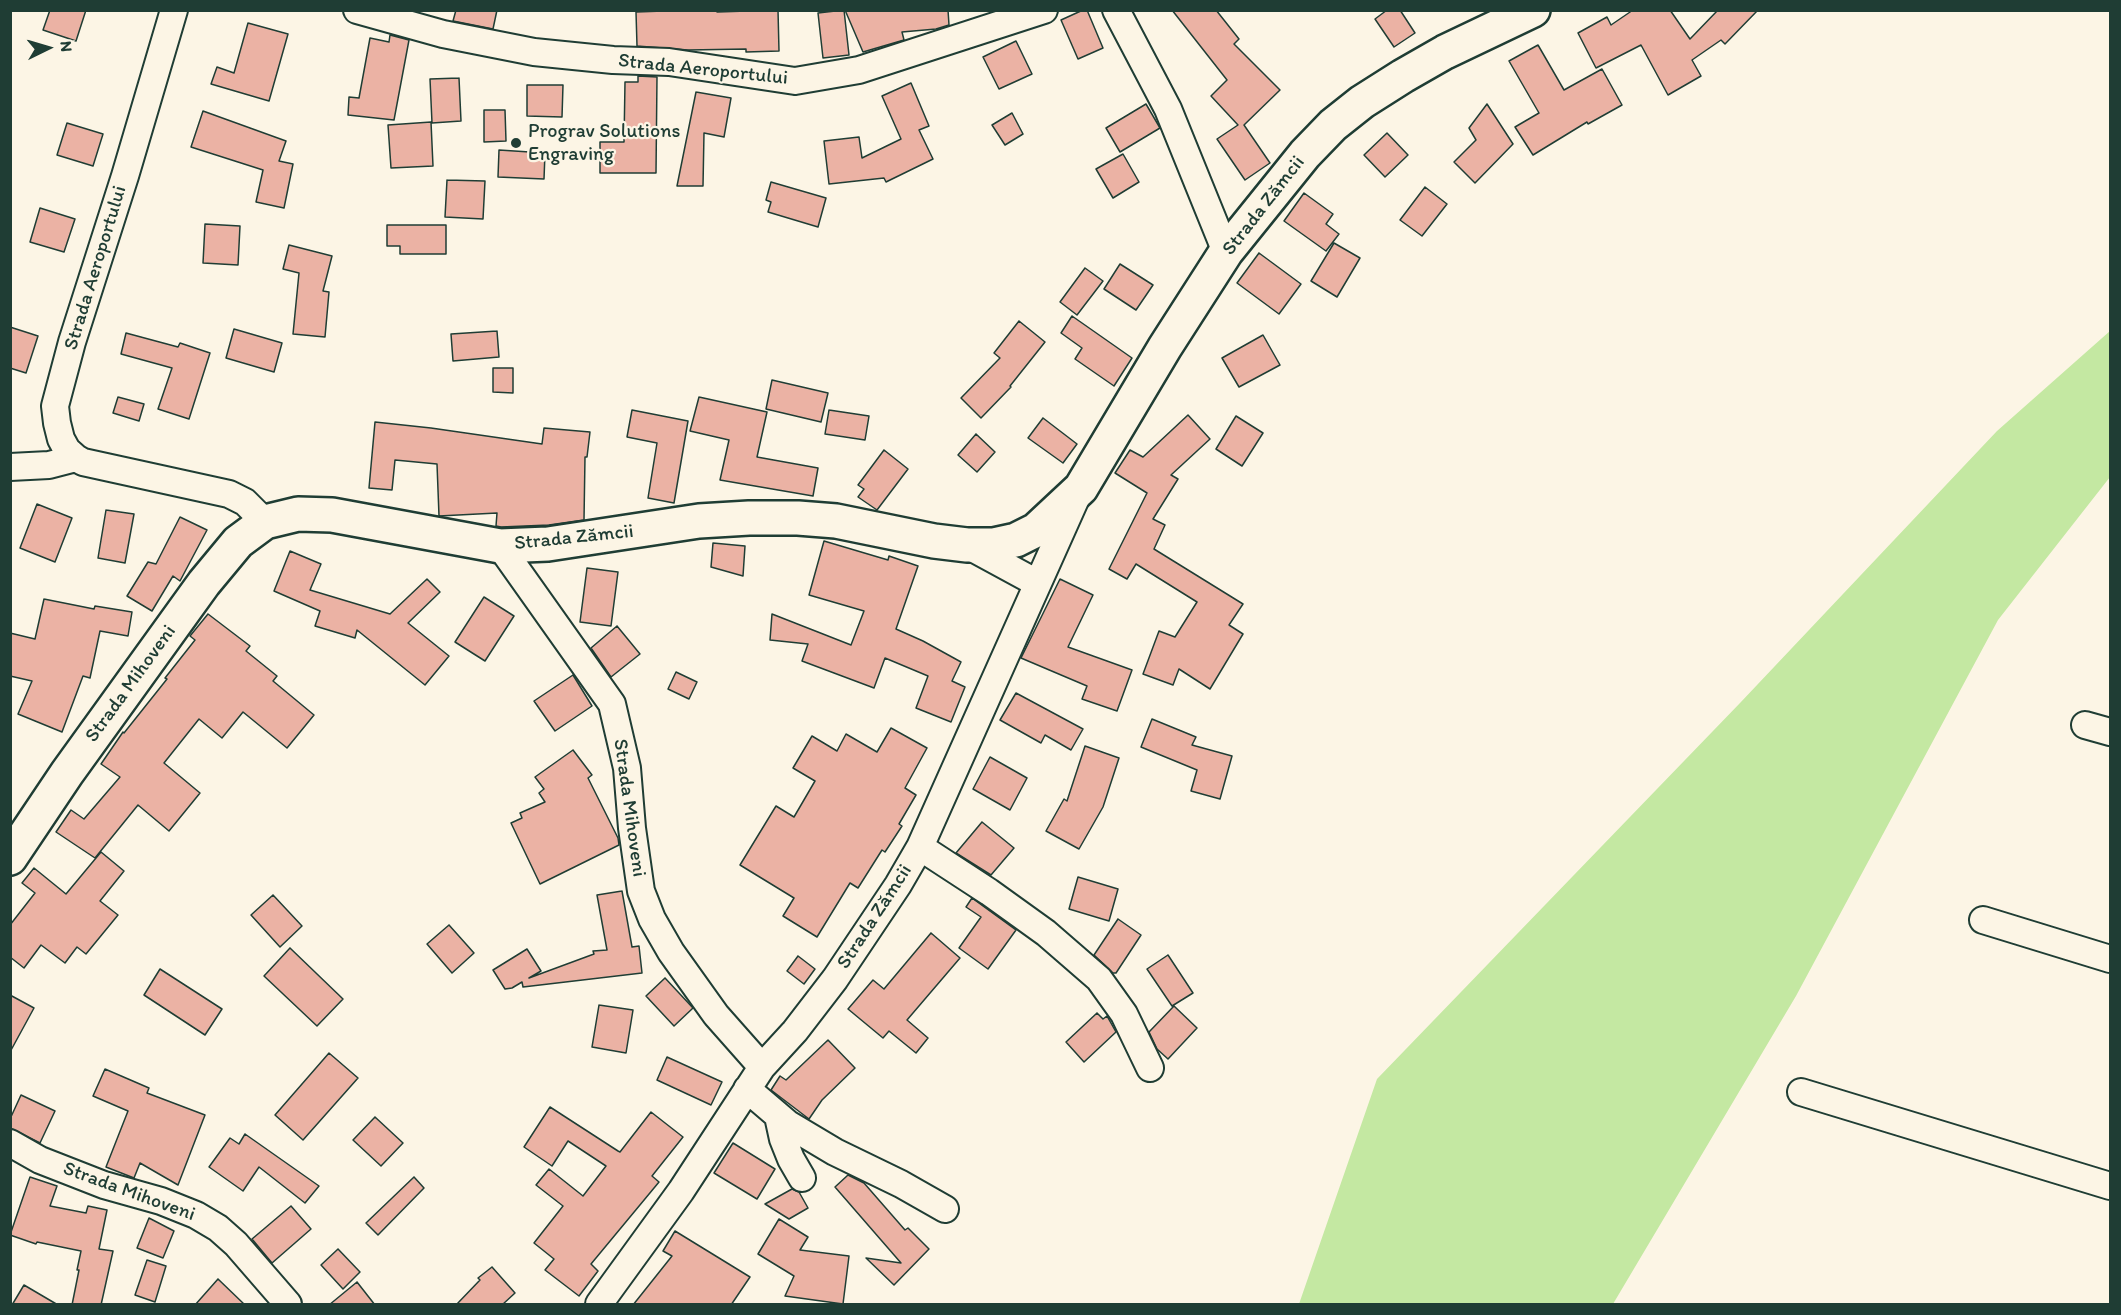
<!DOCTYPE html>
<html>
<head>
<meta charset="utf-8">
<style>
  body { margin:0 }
  #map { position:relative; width:2121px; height:1315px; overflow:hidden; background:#fcf5e5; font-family:Itim,sans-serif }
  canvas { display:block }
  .frame { position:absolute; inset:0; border:12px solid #1f3d34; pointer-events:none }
  .north { position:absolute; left:18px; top:18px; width:60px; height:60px; -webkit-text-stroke:4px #fcf5e5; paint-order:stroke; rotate:85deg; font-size:16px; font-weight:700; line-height:24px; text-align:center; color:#1f3d34 }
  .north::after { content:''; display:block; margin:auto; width:21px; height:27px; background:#1f3d34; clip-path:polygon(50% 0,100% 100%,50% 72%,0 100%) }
</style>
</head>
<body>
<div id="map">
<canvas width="2121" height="1315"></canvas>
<div class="frame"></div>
<div class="north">N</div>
</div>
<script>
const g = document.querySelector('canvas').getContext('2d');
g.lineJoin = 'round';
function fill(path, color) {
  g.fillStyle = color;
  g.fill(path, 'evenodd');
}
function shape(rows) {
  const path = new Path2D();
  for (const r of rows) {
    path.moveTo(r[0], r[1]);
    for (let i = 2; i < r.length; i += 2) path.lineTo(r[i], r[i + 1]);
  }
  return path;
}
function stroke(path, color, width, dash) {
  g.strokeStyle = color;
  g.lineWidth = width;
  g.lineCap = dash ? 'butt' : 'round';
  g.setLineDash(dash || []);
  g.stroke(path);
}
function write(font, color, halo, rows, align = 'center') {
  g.font = font + ' Itim,sans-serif';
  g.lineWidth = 4.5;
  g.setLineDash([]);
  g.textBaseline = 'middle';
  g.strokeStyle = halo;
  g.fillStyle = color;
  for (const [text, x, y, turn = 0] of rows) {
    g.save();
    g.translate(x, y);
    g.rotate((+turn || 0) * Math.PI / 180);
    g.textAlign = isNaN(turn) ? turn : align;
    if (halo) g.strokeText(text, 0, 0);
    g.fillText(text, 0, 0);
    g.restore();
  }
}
fill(shape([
  [2110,331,2110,477,1998,620,1796,996,1613,1304,1299,1304,1377,1079,1740,703,1997,431]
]), '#c4e8a2');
const building = shape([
  [50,10,86,10,76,41,43,30,50,10],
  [456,10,497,10,493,29,453,21,456,10],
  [691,10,717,10,717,12,778,10,779,51,746,52,746,49,688,50,637,46,636,12,691,10],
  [844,10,849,55,823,58,818,13,844,10],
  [845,10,948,10,949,25,936,29,902,32,904,40,863,52,845,10],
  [1083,10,1087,10,1103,48,1078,59,1061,20,1083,10],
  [1172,10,1216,10,1239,39,1234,44,1280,90,1244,125,1270,163,1245,180,1217,139,1238,125,1211,96,1227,80,1172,10],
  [1387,10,1400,10,1415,33,1394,47,1375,19,1387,10],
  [1633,10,1670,10,1690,39,1718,10,1758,10,1725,44,1721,40,1692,60,1701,76,1668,95,1641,45,1596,68,1578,33,1607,17,1611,25,1633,10],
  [248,23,288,34,269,101,211,84,217,67,234,73,248,23],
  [390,35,409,40,394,120,348,115,349,97,359,98,370,38,389,42,390,35],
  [1016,41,1032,74,999,89,983,57,1016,41],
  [1538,45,1564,90,1602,69,1622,105,1588,124,1587,122,1533,155,1515,127,1539,113,1509,61,1538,45],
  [638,76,657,77,656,173,600,173,600,142,624,142,625,82,638,82,638,76],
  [459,78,461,121,432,123,430,79,459,78],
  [911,83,929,126,919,130,933,159,886,182,884,178,829,184,824,141,859,137,862,158,901,139,882,96,911,83],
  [527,85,563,85,562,117,527,116,527,85],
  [696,92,731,98,724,137,704,133,703,186,677,186,696,92],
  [1146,104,1160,128,1120,152,1106,128,1146,104],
  [1487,104,1513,144,1475,183,1454,162,1476,140,1469,128,1487,104],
  [484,110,505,110,506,141,484,142,484,110],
  [203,111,286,141,279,161,293,164,284,208,256,202,263,170,191,147,203,111],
  [1012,113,1023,134,1005,145,992,125,1012,113],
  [431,122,433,166,391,168,388,125,431,122],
  [67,123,103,134,93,166,57,155,67,123],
  [1387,133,1408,155,1385,177,1364,155,1387,133],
  [499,150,545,153,544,179,498,177,499,150],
  [1123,154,1139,182,1113,198,1096,169,1123,154],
  [447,180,485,181,483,219,445,217,447,180],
  [771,182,826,198,818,227,768,212,771,202,766,200,771,182],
  [1425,187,1447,204,1422,236,1400,220,1425,187],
  [1304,193,1333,214,1326,224,1339,234,1326,251,1284,221,1304,193],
  [40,208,75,219,64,252,30,242,40,208],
  [205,224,240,226,238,265,203,263,205,224],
  [387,225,446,225,446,254,400,254,400,246,387,246,387,225],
  [1334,243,1360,258,1337,297,1311,281,1334,243],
  [289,245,332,256,323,291,329,292,325,337,293,334,299,273,283,269,289,245],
  [1259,253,1301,284,1279,314,1237,283,1259,253],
  [1120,264,1153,285,1136,310,1104,289,1120,264],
  [1085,268,1103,281,1077,315,1060,302,1085,268],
  [1072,316,1132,358,1114,386,1075,359,1082,348,1061,333,1072,316],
  [1019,321,1045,342,1010,386,1011,387,981,418,961,398,1000,358,994,353,1019,321],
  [10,327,38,336,26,373,10,368,10,327],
  [234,329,282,343,274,372,226,358,234,329],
  [497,331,499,357,453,361,451,334,497,331],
  [126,333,178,347,180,343,210,353,189,419,158,409,172,368,121,354,126,333],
  [1263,335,1280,365,1239,387,1222,358,1263,335],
  [493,368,513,368,513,393,493,392,493,368],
  [772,380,828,393,821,422,766,409,772,380],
  [118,397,144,404,139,421,113,413,118,397],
  [699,397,767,412,757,457,818,468,813,496,720,480,729,440,690,431,699,397],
  [632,410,688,421,674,503,648,498,657,443,627,437,632,410],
  [829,410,869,416,865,440,825,434,829,410],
  [1188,415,1210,439,1171,475,1178,479,1153,519,1165,525,1154,549,1243,604,1229,625,1243,634,1210,689,1179,669,1173,685,1143,674,1159,631,1175,637,1197,602,1136,564,1127,579,1109,569,1147,493,1115,473,1130,450,1143,457,1188,415],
  [1236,416,1263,433,1242,466,1216,449,1236,416],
  [1043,418,1077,444,1063,463,1028,438,1043,418],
  [375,422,431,428,542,444,544,428,590,432,587,457,585,457,584,520,549,525,501,527,496,526,497,513,439,516,437,464,395,460,392,490,369,488,375,422],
  [976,434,995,452,977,472,958,455,976,434],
  [884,450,908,469,877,510,858,497,864,489,858,485,884,450],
  [37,504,72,518,55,562,20,548,37,504],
  [106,510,134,514,125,563,98,558,106,510],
  [180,517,207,530,180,581,173,576,152,611,127,596,148,562,156,564,180,517],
  [824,541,888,560,889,556,918,566,896,629,923,641,961,662,952,681,965,687,951,722,916,708,928,676,885,658,874,688,802,661,808,644,770,640,772,614,851,645,864,611,809,595,824,541],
  [713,543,745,546,743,576,711,567,713,543],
  [290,551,321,564,310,590,390,614,427,579,440,592,408,623,449,656,425,685,357,630,355,638,315,626,320,611,274,591,290,551],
  [587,568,618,572,611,626,580,622,587,568],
  [1060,579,1093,595,1068,647,1132,670,1117,711,1082,699,1087,686,1021,658,1060,579],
  [484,597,514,616,485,661,455,642,484,597],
  [44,599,94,609,95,606,132,612,128,636,100,631,90,678,83,676,62,732,18,714,32,681,10,676,10,633,35,639,44,599],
  [208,614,250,646,246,651,277,676,273,681,314,715,287,748,243,712,222,738,199,719,164,763,200,793,169,831,138,805,95,858,56,832,71,810,84,819,120,777,101,764,123,732,124,733,167,679,165,678,195,640,190,636,208,614],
  [617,626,640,654,611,677,591,648,617,626],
  [676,672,697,682,689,699,668,689,676,672],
  [573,675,592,706,555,731,534,701,573,675],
  [1016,693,1083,729,1071,750,1045,735,1041,743,1000,720,1016,693],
  [1152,719,1196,737,1192,745,1232,756,1220,799,1191,791,1197,770,1141,747,1152,719],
  [891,728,927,748,905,788,916,795,899,824,902,826,885,852,882,850,858,888,850,883,817,937,783,916,794,898,740,865,776,806,794,817,815,781,793,768,812,736,837,751,846,734,877,752,891,728],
  [1085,746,1119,758,1103,807,1079,849,1046,831,1064,799,1067,801,1085,746],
  [573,750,592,775,588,778,618,838,619,845,540,884,511,823,522,818,520,813,545,802,539,793,544,789,535,777,573,750],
  [990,757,1027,778,1010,810,973,789,990,757],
  [982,822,1014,848,991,875,956,853,982,822],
  [101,852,124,871,100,901,118,915,86,954,77,947,65,963,41,945,24,968,10,957,10,925,35,893,22,883,34,868,66,894,101,852],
  [1078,877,1118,889,1109,921,1069,909,1078,877],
  [622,891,632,947,639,946,642,973,523,987,522,982,512,988,505,989,493,970,527,949,541,971,529,978,594,954,593,951,607,950,597,895,622,891],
  [273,895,302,926,280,947,251,915,273,895],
  [972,898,1016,930,988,969,959,948,981,917,966,907,972,898],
  [1118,919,1141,935,1116,973,1113,973,1094,955,1118,919],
  [449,925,474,953,452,973,427,944,449,925],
  [931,933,960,958,907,1020,928,1038,916,1053,889,1031,883,1038,848,1009,873,980,884,989,931,933],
  [290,948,343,999,317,1026,264,976,290,948],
  [1168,955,1193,993,1172,1006,1147,969,1168,955],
  [798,956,815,969,804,984,787,971,798,956],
  [160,969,222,1009,205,1035,144,995,160,969],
  [665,978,693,1008,674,1026,646,996,665,978],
  [10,995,34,1008,10,1052,10,995],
  [599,1005,633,1010,626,1053,592,1047,599,1005],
  [1174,1006,1197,1028,1168,1059,1157,1049,1149,1032,1174,1006],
  [1097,1013,1103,1019,1107,1016,1116,1032,1084,1062,1066,1042,1097,1013],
  [828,1040,855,1068,822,1100,809,1119,771,1090,780,1076,786,1080,828,1040],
  [329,1053,358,1078,303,1140,275,1115,329,1053],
  [667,1057,722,1082,711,1105,657,1080,667,1057],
  [105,1069,149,1088,147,1093,205,1115,178,1185,140,1163,134,1178,106,1167,128,1111,93,1096,105,1069],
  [21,1095,55,1111,40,1143,10,1128,10,1119,21,1095],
  [550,1107,618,1151,620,1152,651,1112,683,1137,652,1176,659,1182,591,1264,598,1271,579,1296,545,1270,554,1259,534,1243,563,1206,536,1185,549,1169,583,1196,606,1166,568,1141,552,1166,524,1147,550,1107],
  [375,1117,403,1143,381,1166,353,1140,375,1117],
  [245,1134,319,1186,305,1203,259,1167,243,1191,209,1167,230,1138,239,1144,245,1134],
  [733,1143,775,1169,757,1199,714,1173,733,1143],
  [848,1175,864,1183,905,1230,908,1228,929,1249,894,1285,866,1258,901,1263,835,1187,848,1175],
  [30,1177,57,1186,50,1206,86,1213,88,1206,107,1210,99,1249,113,1251,101,1305,72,1305,79,1270,77,1270,81,1251,37,1242,36,1244,10,1235,30,1177],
  [414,1177,424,1188,378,1235,366,1223,414,1177],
  [792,1189,799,1192,808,1208,789,1219,765,1204,792,1189],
  [291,1206,311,1229,272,1263,252,1239,291,1206],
  [149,1218,174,1231,163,1258,137,1248,149,1218],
  [779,1219,808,1237,800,1250,849,1256,843,1304,785,1296,794,1276,758,1254,779,1219],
  [675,1231,750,1277,731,1305,633,1305,672,1256,663,1251,675,1231],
  [338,1249,360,1272,343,1289,321,1265,338,1249],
  [147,1260,166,1266,155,1302,135,1295,147,1260],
  [492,1267,515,1293,502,1305,456,1305,480,1280,478,1278,492,1267],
  [218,1279,245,1305,195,1305,218,1279],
  [357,1282,375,1305,329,1305,357,1282],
  [24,1285,58,1305,12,1305,24,1285]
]);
fill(building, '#ebb2a4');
stroke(building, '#1f3d34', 1.5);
const minor = shape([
  [174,10,125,176,72,342,55,406,57,423,61,439,67,450,76,458,83,462,229,494,245,502,265,522],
  [357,10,443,34,534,52,613,60,669,62,795,81,859,70,1044,10],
  [1116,10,1168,109,1226,252],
  [10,467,49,465,76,458],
  [967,545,1037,583],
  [500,546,612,704,627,768,632,828,641,891,652,919,671,952,716,1015,762,1067],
  [2085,725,2110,732],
  [920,847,989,892,1046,933,1099,979,1124,1014,1150,1068],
  [1983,920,2110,959],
  [747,1089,788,1124,835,1152,901,1184,945,1209],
  [1801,1092,2110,1186],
  [778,1116,783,1139,791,1159,802,1178],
  [10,1143,40,1160,104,1185,161,1201,196,1215,218,1228,236,1244,288,1304],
  [599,1304,681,1191,762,1067,795,1031,835,979,898,885,920,847,1077,496]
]);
const secondary = shape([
  [10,858,67,773,204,583,238,542,265,522,298,514,332,515,500,546,548,544,699,521,749,518,798,518,836,521,934,541,967,545,993,545,1016,540,1036,530,1081,488,1165,347,1226,252,1305,154,1333,125,1362,102,1403,76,1445,52,1533,10]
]);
stroke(minor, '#1f3d34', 30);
stroke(secondary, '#1f3d34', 38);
stroke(minor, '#fcf5e5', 26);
stroke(secondary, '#fcf5e5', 33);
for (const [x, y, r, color] of [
  [516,143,6,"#1f3d34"]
]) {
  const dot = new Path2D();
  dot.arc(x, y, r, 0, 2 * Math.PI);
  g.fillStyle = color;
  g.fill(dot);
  stroke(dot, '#fcf5e5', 2);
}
write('20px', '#1f3d34', '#fcf5e5', [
  ["Strada Aeroportului",703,70,6],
  ["Strada Zămcii",1264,206,-52],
  ["Strada Aeroportului",96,268,-73],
  ["Strada Zămcii",574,538,-6],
  ["Strada Mihoveni",131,684,-54],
  ["Strada Mihoveni",629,808,82],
  ["Strada Zămcii",875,917,-57],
  ["Strada Mihoveni",129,1192,20]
]);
write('20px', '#1f3d34', '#fcf5e5', [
  ["Prograv Solutions",528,132],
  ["Engraving",528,155]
], 'left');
</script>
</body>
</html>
